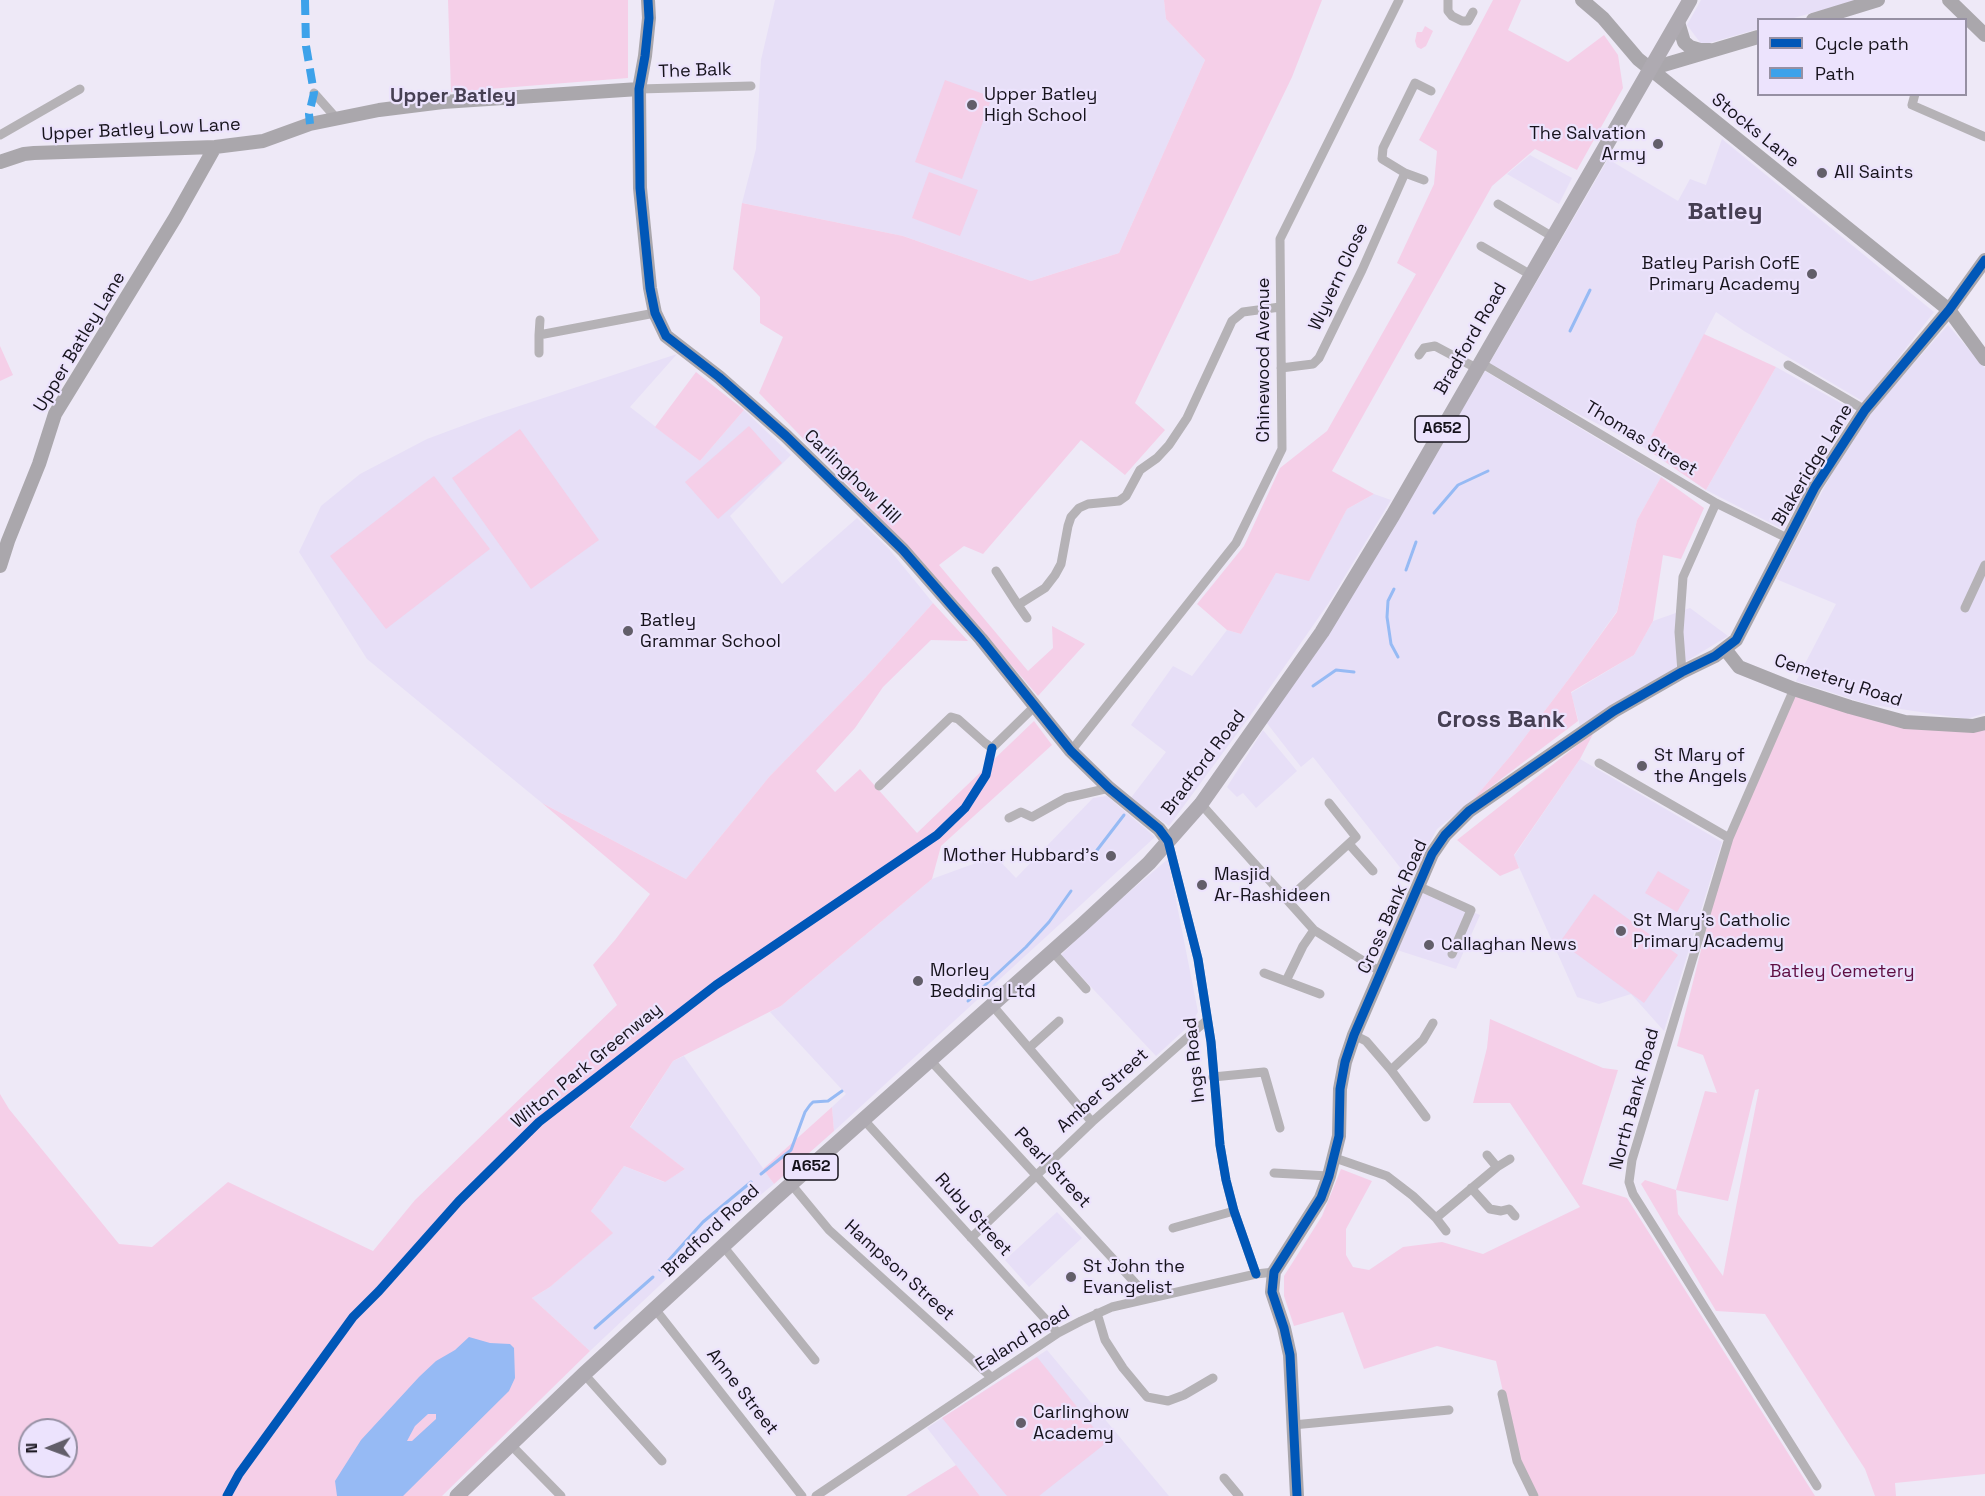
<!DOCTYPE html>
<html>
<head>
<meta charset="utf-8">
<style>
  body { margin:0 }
  #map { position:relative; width:1985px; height:1496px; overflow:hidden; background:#eee9f7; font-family:"Space Grotesk",sans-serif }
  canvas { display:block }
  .legend { position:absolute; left:1757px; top:18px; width:210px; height:78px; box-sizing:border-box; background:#ece3fd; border:2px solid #9690a3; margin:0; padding:8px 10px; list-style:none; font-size:18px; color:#16131c }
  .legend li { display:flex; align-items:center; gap:12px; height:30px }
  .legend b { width:30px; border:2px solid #9690a3 }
  .north { position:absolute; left:18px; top:1418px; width:60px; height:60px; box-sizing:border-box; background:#ece3fd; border:2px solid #9690a3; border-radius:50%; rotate:269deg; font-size:16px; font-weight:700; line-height:24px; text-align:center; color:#16131c }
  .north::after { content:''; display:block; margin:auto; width:21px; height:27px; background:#625e69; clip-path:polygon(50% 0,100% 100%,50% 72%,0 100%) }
</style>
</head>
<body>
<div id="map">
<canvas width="1985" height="1496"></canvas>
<ul class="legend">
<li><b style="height:8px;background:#0057b8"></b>Cycle path</li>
<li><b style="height:8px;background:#3da2ea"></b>Path</li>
</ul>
<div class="north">N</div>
</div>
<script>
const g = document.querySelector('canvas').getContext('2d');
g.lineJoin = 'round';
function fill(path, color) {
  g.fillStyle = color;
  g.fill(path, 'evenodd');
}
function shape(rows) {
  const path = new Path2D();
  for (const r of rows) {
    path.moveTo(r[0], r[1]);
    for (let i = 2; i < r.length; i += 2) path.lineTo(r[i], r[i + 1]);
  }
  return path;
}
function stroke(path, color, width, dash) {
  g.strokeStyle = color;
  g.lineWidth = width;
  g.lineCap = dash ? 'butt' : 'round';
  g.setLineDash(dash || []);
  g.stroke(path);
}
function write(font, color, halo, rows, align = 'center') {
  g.font = font + ' "Space Grotesk",sans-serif';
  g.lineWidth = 4.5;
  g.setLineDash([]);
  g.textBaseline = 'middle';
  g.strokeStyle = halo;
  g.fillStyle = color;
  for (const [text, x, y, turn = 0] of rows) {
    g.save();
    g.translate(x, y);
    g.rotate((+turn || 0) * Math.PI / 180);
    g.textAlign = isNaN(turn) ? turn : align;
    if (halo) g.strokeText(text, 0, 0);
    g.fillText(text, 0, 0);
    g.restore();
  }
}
fill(shape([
  [775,0,1164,0,1166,19,1205,60,1119,253,1031,281,903,236,742,203,756,149,761,60],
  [1701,0,1859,0,1790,19,1758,20,1758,29,1702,45,1687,25],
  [1722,139,1934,312,1864,402,1744,331,1716,312,1645,448,1545,397,1489,364,1608,159,1678,201,1690,179,1706,185],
  [1530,155,1572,178,1559,204,1507,174],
  [1948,325,1985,368,1985,713,1967,719,1867,704,1796,681,1836,604,1776,579,1833,471,1872,410],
  [677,354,630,407,700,461,744,410,791,455,730,516,782,584,857,518,889,549,933,603,866,677,769,777,686,879,542,803,367,659,299,552,321,506,360,474,427,439,486,417],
  [1776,367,1855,411,1812,476,1784,530,1706,490],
  [1485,371,1661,477,1637,520,1617,611,1571,676,1512,754,1472,801,1437,829,1410,880,1313,757,1301,767,1266,722,1316,653],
  [1374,494,1391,500,1328,604,1250,716,1169,826,1130,799,1166,752,1131,725,1173,666,1192,676,1227,630,1241,634,1276,573,1309,580,1347,509],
  [1690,608,1728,636,1580,726,1571,693,1634,655,1653,621],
  [1263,730,1297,771,1256,808,1243,793,1237,797,1227,787],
  [1580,759,1722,842,1664,1031,1631,994,1599,1004,1577,997,1514,856],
  [1107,796,1155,837,834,1131,832,1107,846,1094,770,1012,781,1006,932,879,995,856,1016,878,1093,798],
  [1168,859,1198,1012,1191,1024,1156,1056,1061,955,1095,921],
  [1422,892,1480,915,1456,969,1397,950],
  [684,1056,774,1184,727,1222,590,1351,532,1298,550,1287,612,1233,591,1211,624,1166,664,1182,685,1169,630,1128,673,1061],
  [1057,1212,1082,1238,1029,1287,1005,1260],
  [1047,1350,1169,1496,980,1496,927,1428]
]), '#e7dff7');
fill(shape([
  [448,0,628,0,628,78,451,92],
  [1164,0,1322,0,1292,77,1135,403,1165,430,1125,475,1081,440,983,554,964,546,939,565,1028,671,1053,648,1052,626,1085,644,1038,696,920,559,759,393,783,337,760,323,760,297,733,269,742,203,903,236,1031,281,1119,253,1205,60,1166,19],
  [1493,0,1521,0,1508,30,1568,62,1604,35,1618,55,1623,88,1577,170,1535,149,1492,186,1332,471,1374,494,1347,509,1309,581,1276,573,1241,634,1227,630,1197,604,1244,546,1280,468,1327,431,1416,274,1397,263,1434,184,1437,151,1419,140],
  [1425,26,1433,31,1426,46,1421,49,1417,47,1415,41,1417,32,1422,32],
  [945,80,992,97,962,179,915,162],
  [929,172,978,190,960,236,912,218],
  [1704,334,1776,367,1706,490,1645,448],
  [0,346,13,375,0,381],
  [696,372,744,410,700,461,655,427],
  [749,426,782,463,718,519,685,482],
  [520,429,599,540,531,589,452,478],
  [434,476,490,549,386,629,330,556],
  [1661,477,1704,508,1681,559,1663,555,1653,621,1634,655,1571,692,1578,721,1472,801,1512,754,1571,676,1617,612,1637,520],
  [933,603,968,641,931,640,883,687,855,728,816,771,835,792,860,769,917,833,1034,721,1052,745,941,846,932,879,781,1006,673,1061,630,1127,685,1169,665,1182,624,1166,591,1211,613,1233,550,1287,532,1298,590,1351,442,1496,0,1496,0,1094,9,1109,119,1244,152,1247,228,1182,373,1251,415,1200,617,1005,593,965,615,940,650,894,542,803,686,879,769,777,866,677],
  [30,1430,66,1430,66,1466,30,1466],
  [1794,689,1905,722,1985,723,1985,1474,1895,1483,1896,1496,1875,1496,1865,1469,1765,1314,1716,1311,1641,1184,1645,1180,1676,1190,1705,1091,1717,1093,1703,1055,1677,1046,1729,838],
  [1759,1089,1736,1207,1723,1276,1678,1214,1676,1190,1728,1201,1755,1090],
  [1594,732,1580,759,1514,855,1519,868,1500,876,1457,840],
  [1658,871,1690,890,1677,912,1645,893],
  [1594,894,1678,955,1644,1003,1560,942],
  [1490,1019,1603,1068,1618,1070,1582,1184,1627,1198,1815,1496,1539,1496,1520,1466,1496,1361,1437,1346,1364,1369,1343,1312,1294,1326,1284,1296,1284,1276,1322,1216,1341,1169,1372,1181,1346,1229,1346,1255,1353,1267,1369,1270,1403,1247,1442,1242,1483,1254,1580,1207,1510,1103,1473,1103,1487,1048],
  [832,1107,834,1131,774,1184,763,1169],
  [1037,1357,1106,1443,1039,1496,1007,1496,942,1418],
  [956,1465,980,1496,906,1496]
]), '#f5cfe8');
fill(shape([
  [469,1337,490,1343,510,1344,514,1348,515,1378,509,1391,403,1496,337,1496,335,1481,361,1440,419,1377,436,1361,455,1350],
  [428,1414,436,1414,436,1419,412,1441,407,1441,415,1426]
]), '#96baf4');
stroke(shape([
  [1570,331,1590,290],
  [1434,513,1458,485,1488,471],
  [1406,570,1416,542],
  [1394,589,1388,601,1387,617,1391,644,1398,657],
  [1313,686,1336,670,1354,672],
  [1091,858,1124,815],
  [968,1001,1026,947,1049,922,1071,891],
  [761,1174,791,1150,805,1112,810,1105,813,1102,828,1101,842,1091],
  [660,1270,703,1222,751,1182],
  [595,1328,653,1277]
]), '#96baf4', 3);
stroke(shape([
  [1448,0,1448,11,1452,16,1462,21,1468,21,1473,12],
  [639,89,751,86],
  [314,93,337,119],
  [1915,94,1912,105,1985,137],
  [0,135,80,89],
  [1405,173,1424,180],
  [1498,204,1553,237],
  [1481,246,1531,275],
  [540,320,539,335,655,313],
  [539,353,539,335],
  [1419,355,1424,348,1435,346,1478,369],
  [1481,363,1716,503,1787,538],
  [1788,365,1865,410],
  [1281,368,1313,364,1319,358,1362,270,1405,173,1382,159,1383,148,1415,83,1431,91],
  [996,571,1018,605],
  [1965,608,1985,565],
  [1027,618,1018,605,1045,588,1055,575,1061,564,1068,526,1071,517,1079,508,1088,504,1119,501,1126,496,1140,470,1157,458,1169,445,1187,418,1232,321,1243,312,1280,307],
  [1682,672,1679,632,1683,577,1716,503],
  [1794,689,1729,838,1632,1160,1629,1182,1633,1194,1817,1486],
  [1071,751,1236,543,1282,449,1280,239,1399,0],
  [1599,763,1729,838],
  [879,786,951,717,958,719,985,743,992,748,1034,707],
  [1201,804,1314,930,1381,972],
  [1009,818,1021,812,1032,817,1066,798,1109,788],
  [1168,841,1198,959,1211,1042,1220,1145,1226,1180,1234,1211,1256,1274],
  [1349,844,1373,871],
  [1418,886,1471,910,1452,954],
  [1288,899,1356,837,1329,803],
  [1052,951,1086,989],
  [1264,973,1320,994],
  [1286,981,1303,946,1314,930],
  [992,1005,1092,1122],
  [1354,1035,1366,1041,1391,1070,1426,1117],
  [1029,1048,1059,1021],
  [930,1060,1149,1298],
  [1391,1070,1423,1040,1433,1023],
  [1213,1077,1264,1072,1280,1128],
  [864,1120,1058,1333],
  [1487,1155,1497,1167],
  [1335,1158,1387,1176,1413,1196,1436,1218,1446,1231],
  [1274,1173,1329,1176],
  [791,1184,829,1230,991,1377],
  [1471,1188,1490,1209,1501,1211,1509,1209,1515,1216],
  [1436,1218,1497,1167,1510,1159],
  [1173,1228,1234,1211],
  [971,1238,1092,1122,1207,1020],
  [723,1246,815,1360],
  [655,1309,802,1496],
  [1097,1313,1105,1340,1123,1368,1147,1397,1168,1401,1184,1395,1213,1378],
  [584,1374,662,1461],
  [1502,1394,1517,1461,1534,1496],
  [1293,1425,1449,1410],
  [510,1444,561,1496],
  [1224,1478,1239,1496],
  [816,1496,1058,1333,1081,1321,1112,1307,1256,1274,1274,1272]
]), '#b5b2b6', 9);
stroke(shape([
  [648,0,649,18,645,56,639,89,640,188,650,288,655,313,666,336,719,377,786,436,903,550,981,639,1071,751,1109,788,1159,829,1168,841],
  [1582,0,1603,18,1638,59,1949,310,1985,359],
  [1949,0,1985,35],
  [1813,20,1878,0],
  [1678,22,1684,42,1690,47,1700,50,1710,50],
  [1650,69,1758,37],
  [0,162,24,154,34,153,215,147,263,141,310,124,379,110,443,102,639,89],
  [0,566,8,541,39,464,55,414,175,218,215,147],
  [1725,649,1739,667,1794,689,1850,707,1905,722,1973,726,1985,723],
  [1297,1496,1290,1355,1284,1328,1272,1292,1274,1272,1321,1198,1329,1176,1339,1136,1340,1089,1345,1062,1354,1035,1432,854,1445,835,1469,811,1614,711,1682,672,1715,656,1736,640,1815,487,1865,410,1949,310,1985,260]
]), '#aaa7ac', 14);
stroke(shape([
  [457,1496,584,1374,773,1200,1082,925,1149,863,1201,804,1322,632,1393,515,1690,0]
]), '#aeaab1', 15);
stroke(shape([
  [305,0,306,46,314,93,309,114,310,124]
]), '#3da2ea', 8, [15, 8]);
stroke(shape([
  [648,0,649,18,645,56,639,89,640,188,650,288,655,313,666,336,719,377,786,436,903,550,981,639,1071,751,1109,788,1159,829,1168,841,1198,959,1211,1042,1220,1145,1226,1180,1234,1211,1256,1274],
  [227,1496,239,1474,353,1317,379,1291,459,1201,539,1122,716,985,937,835,965,808,986,775,992,748],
  [1297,1496,1290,1355,1284,1328,1272,1292,1274,1272,1321,1198,1329,1176,1339,1136,1340,1089,1345,1062,1354,1035,1432,854,1445,835,1469,811,1614,711,1682,672,1715,656,1736,640,1815,487,1865,410,1949,310,1985,260]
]), '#0057b8', 9);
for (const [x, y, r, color] of [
  [972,105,6,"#625e69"],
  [1658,144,6,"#625e69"],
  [1822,173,6,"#625e69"],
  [1812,274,6,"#625e69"],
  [628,631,6,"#625e69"],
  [1642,766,6,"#625e69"],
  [1111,856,6,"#625e69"],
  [1202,885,6,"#625e69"],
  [1621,931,6,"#625e69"],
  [1429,945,6,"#625e69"],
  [918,981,6,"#625e69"],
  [1071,1277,6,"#625e69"],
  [1021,1423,6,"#625e69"]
]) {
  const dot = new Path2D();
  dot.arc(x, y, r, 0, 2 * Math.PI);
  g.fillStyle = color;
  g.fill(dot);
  stroke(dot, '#ece3fd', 2);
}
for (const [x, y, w] of [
  [1442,429,54],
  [811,1167,54]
]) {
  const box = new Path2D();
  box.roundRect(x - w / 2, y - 13, w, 26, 4.5);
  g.fillStyle = '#ece3fd';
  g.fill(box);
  stroke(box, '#16131c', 1.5);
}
write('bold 16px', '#16131c', null, [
  ["A652",1442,429],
  ["A652",811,1167]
]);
write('18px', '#16131c', '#ece3fd', [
  ["The Balk",695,71,-2],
  ["Upper Batley Low Lane",141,130,-3],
  ["Stocks Lane",1755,131,39],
  ["Wyvern Close",1339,277,-65],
  ["Bradford Road",1471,339,-60],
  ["Upper Batley Lane",80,342,-59],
  ["Chinewood Avenue",1264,360,-90],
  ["Thomas Street",1641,439,31],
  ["Blakeridge Lane",1813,465,-59],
  ["Carlinghow Hill",852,477,44],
  ["Cemetery Road",1838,681,18],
  ["Bradford Road",1204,763,-53],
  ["Cross Bank Road",1393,907,-66],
  ["Ings Road",1195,1060,-96],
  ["Wilton Park Greenway",587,1066,-39],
  ["Amber Street",1103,1091,-42],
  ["North Bank Road",1635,1099,-75],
  ["Pearl Street",1052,1168,47],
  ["Ruby Street",973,1215,48],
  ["Bradford Road",711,1231,-43],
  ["Hampson Street",899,1271,42],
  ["Ealand Road",1023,1339,-32],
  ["Anne Street",742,1392,52]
]);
write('18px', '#16131c', '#ece3fd', [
  ["Upper Batley",984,95],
  ["High School",984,116],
  ["The Salvation",1646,134,"right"],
  ["Army",1646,155,"right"],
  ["All Saints",1834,173],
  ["Batley Parish CofE",1800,264,"right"],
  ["Primary Academy",1800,285,"right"],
  ["Batley",640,621],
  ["Grammar School",640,642],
  ["St Mary of",1654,756],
  ["the Angels",1654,777],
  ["Mother Hubbard's",1099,856,"right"],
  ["Masjid",1214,875],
  ["Ar-Rashideen",1214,896],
  ["St Mary's Catholic",1633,921],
  ["Primary Academy",1633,942],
  ["Callaghan News",1441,945],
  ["Morley",930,971],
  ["Bedding Ltd",930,992],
  ["St John the",1083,1267],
  ["Evangelist",1083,1288],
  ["Carlinghow",1033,1413],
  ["Academy",1033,1434]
], 'left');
write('18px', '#5f0e43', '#ece3fd', [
  ["Batley Cemetery",1842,972]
]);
write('bold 20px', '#463f53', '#ece3fd', [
  ["Upper Batley",453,97]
]);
write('bold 24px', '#463f53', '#ece3fd', [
  ["Batley",1725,212],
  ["Cross Bank",1501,720]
]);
</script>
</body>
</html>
